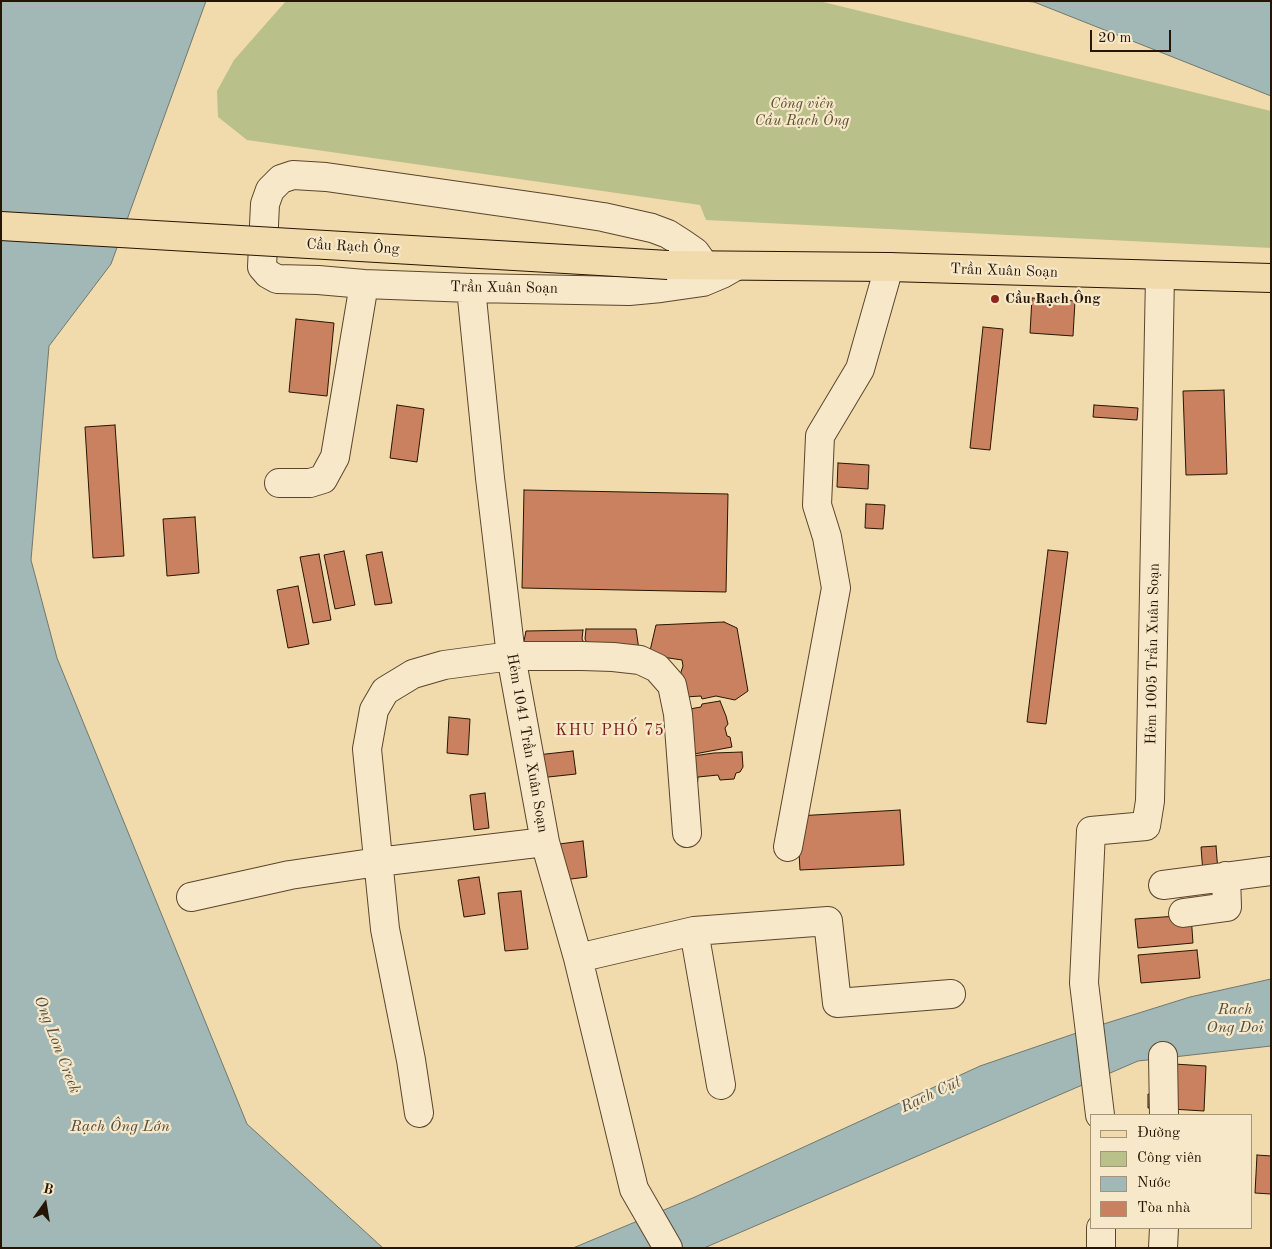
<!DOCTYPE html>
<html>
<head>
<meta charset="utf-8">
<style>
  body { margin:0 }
  #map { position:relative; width:1272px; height:1249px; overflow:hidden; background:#f1dbac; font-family:"Old Standard TT",serif }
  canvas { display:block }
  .frame { position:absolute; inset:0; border:2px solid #271503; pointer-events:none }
  .legend { position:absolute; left:1090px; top:1114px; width:162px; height:115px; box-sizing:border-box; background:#f6e8c9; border:1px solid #a3947a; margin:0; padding:6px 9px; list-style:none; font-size:15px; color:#271503 }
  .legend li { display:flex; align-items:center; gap:10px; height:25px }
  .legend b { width:25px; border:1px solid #a3947a }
  .north { position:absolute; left:20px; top:1179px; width:50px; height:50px; -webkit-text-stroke:4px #f6e8c9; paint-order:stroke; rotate:13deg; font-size:14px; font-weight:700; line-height:20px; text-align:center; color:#271503 }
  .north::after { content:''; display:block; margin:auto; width:18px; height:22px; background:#271503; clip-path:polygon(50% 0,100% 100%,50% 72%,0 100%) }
  .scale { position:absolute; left:1090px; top:30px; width:81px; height:22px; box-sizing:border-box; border:2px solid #271503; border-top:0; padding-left:6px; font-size:15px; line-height:18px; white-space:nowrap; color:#271503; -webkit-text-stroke:4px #f6e8c9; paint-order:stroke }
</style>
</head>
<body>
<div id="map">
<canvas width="1272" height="1249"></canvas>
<div class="frame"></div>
<ul class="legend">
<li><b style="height:6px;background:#f1dbac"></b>Đường</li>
<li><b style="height:14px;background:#bac089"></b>Công viên</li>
<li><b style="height:14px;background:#a1b8b6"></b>Nước</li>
<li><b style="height:14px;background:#ca815f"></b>Tòa nhà</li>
</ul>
<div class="north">B</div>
<div class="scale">20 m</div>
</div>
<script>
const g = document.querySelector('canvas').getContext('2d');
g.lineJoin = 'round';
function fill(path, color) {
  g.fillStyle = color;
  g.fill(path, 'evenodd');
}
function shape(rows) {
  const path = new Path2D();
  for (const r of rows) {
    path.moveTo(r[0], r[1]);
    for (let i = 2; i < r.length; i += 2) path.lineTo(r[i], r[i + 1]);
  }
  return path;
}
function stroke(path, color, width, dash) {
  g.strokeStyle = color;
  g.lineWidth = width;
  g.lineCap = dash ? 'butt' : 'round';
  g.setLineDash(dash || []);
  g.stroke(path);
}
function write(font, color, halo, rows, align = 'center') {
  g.font = font + ' "Old Standard TT",serif';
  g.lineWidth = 4.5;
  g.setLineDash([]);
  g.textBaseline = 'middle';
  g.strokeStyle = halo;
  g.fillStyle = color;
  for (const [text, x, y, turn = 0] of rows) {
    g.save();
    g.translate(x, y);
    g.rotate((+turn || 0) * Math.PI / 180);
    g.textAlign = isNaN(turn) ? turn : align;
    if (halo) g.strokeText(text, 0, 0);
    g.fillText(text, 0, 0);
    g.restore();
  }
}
fill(shape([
  [286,1,819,1,1271,111,1271,248,706,220,700,205,247,140,218,117,217,91,234,60]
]), '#bac089');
const water = shape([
  [1,1,206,1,111,264,49,346,31,560,57,658,247,1124,383,1248,1,1248,1,1],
  [1023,1,1271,1,1271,96,1034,2,1023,1],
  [1271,979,1271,1046,1138,1061,704,1248,573,1248,695,1197,980,1066,1094,1027,1190,997,1271,979]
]);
fill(water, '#a1b8b6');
stroke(water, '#70776e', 1);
const building = shape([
  [1032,298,1075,301,1073,336,1030,333,1032,298],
  [296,319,334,323,327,396,289,392,296,319],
  [983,327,1003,329,990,450,970,448,983,327],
  [1224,390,1227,474,1186,475,1183,391,1224,390],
  [397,405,424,409,417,462,390,458,397,405],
  [1094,405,1138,408,1137,420,1093,417,1094,405],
  [115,425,124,556,93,558,85,427,115,425],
  [838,463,869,465,868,489,837,487,838,463],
  [524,490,728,494,726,592,522,588,524,490],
  [866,504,885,505,883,529,865,528,866,504],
  [195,517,199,573,167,576,163,519,195,517],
  [1048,550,1068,552,1046,724,1027,722,1048,550],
  [344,551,355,605,335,609,324,555,344,551],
  [382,552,392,603,375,605,366,555,382,552],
  [319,554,331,620,313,623,300,557,319,554],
  [298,586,309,644,288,648,277,590,298,586],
  [724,622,737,628,748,691,735,700,716,696,702,699,701,696,685,697,679,678,683,666,682,660,649,655,656,625,724,622],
  [586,629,636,629,639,650,590,649,585,639,586,629],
  [583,630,582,639,587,648,523,646,526,631,583,630],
  [720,701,726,716,728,724,725,728,727,736,730,737,732,747,689,755,684,710,701,707,702,704,720,701],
  [449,717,470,719,468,755,447,753,449,717],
  [573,751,576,774,539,778,537,755,573,751],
  [742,752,743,767,740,772,736,773,734,779,720,780,718,775,698,777,697,790,686,757,714,753,742,752],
  [485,793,489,828,474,830,470,795,485,793],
  [900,810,904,865,800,870,797,816,900,810],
  [583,841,587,877,563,880,559,844,583,841],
  [1216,846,1218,872,1203,873,1201,847,1216,846],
  [479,877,485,914,464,917,458,880,479,877],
  [521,891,528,949,505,951,498,893,521,891],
  [1191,915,1193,943,1138,948,1135,919,1191,915],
  [1197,950,1200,978,1141,983,1138,955,1197,950],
  [1174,1064,1206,1066,1204,1111,1171,1109,1171,1108,1148,1108,1148,1094,1172,1094,1174,1064],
  [1257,1155,1271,1156,1271,1194,1255,1193,1257,1155]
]);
fill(building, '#ca815f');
stroke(building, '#271503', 1);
const minor = shape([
  [705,266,695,252,682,243,668,234,652,228,603,217,551,209,326,177,293,175,281,179,270,190,265,204,262,267,268,274,277,279,318,280,364,284,471,288,629,291,661,288,703,282,722,274,736,266],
  [471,288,490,478,511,656,545,842,578,958,634,1189,668,1248],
  [279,483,310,483,323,479,335,457,364,284],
  [788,847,836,588,827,537,817,505,820,436,860,369,889,267],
  [1163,885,1271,871],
  [191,897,290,875,378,862,545,842],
  [1183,913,1227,907,1226,876],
  [694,931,721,1085],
  [578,958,694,931,828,921,837,1003,951,994],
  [1163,1056,1164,1115],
  [419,1113,411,1060,385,929,367,749,374,710,385,691,413,674,444,665,511,656,582,656,613,657,640,660,657,668,672,685,678,714,687,833],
  [1100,1115,1084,983,1091,831,1146,826,1150,801,1160,275],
  [1101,1228,1101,1248],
  [1163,1248,1164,1228]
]);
const major = shape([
  [668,265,889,267,1271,278]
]);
stroke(minor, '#5a462d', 30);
stroke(major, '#271503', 30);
stroke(minor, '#f6e8c9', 28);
stroke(major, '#f1dbac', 28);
const majorBridge = shape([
  [1,226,668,265]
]);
stroke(majorBridge, '#271503', 30, []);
stroke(majorBridge, '#f1dbac', 28);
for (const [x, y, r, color] of [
  [995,299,5,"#8f2418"]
]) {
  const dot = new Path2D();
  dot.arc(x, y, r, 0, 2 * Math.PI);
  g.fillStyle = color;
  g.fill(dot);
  stroke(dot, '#f6e8c9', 2);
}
write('italic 15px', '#5a5132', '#f6e8c9', [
  ["Công viên",802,104],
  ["Cầu Rạch Ông",802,121]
]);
write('15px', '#271503', '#f6e8c9', [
  ["Cầu Rạch Ông",353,247,3],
  ["Trần Xuân Soạn",1004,271,2],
  ["Trần Xuân Soạn",504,288,1],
  ["Hẻm 1005 Trần Xuân Soạn",1153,654,-89],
  ["Hẻm 1041 Trần Xuân Soạn",527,743,80]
]);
write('bold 15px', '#271503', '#f6e8c9', [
  ["Cầu Rạch Ông",1005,299]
], 'left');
g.letterSpacing = '1px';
write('16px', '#7a1f14', '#f6e8c9', [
  ["KHU PHỐ 75",610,731]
]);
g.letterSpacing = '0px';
write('italic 16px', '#524e42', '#f6e8c9', [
  ["Rach",1235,1010],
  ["Ong Doi",1235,1028],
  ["Ong Lon Creek",57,1045,69],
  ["Rạch Cụt",931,1095,-25],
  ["Rạch Ông Lớn",120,1127]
]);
</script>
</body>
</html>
